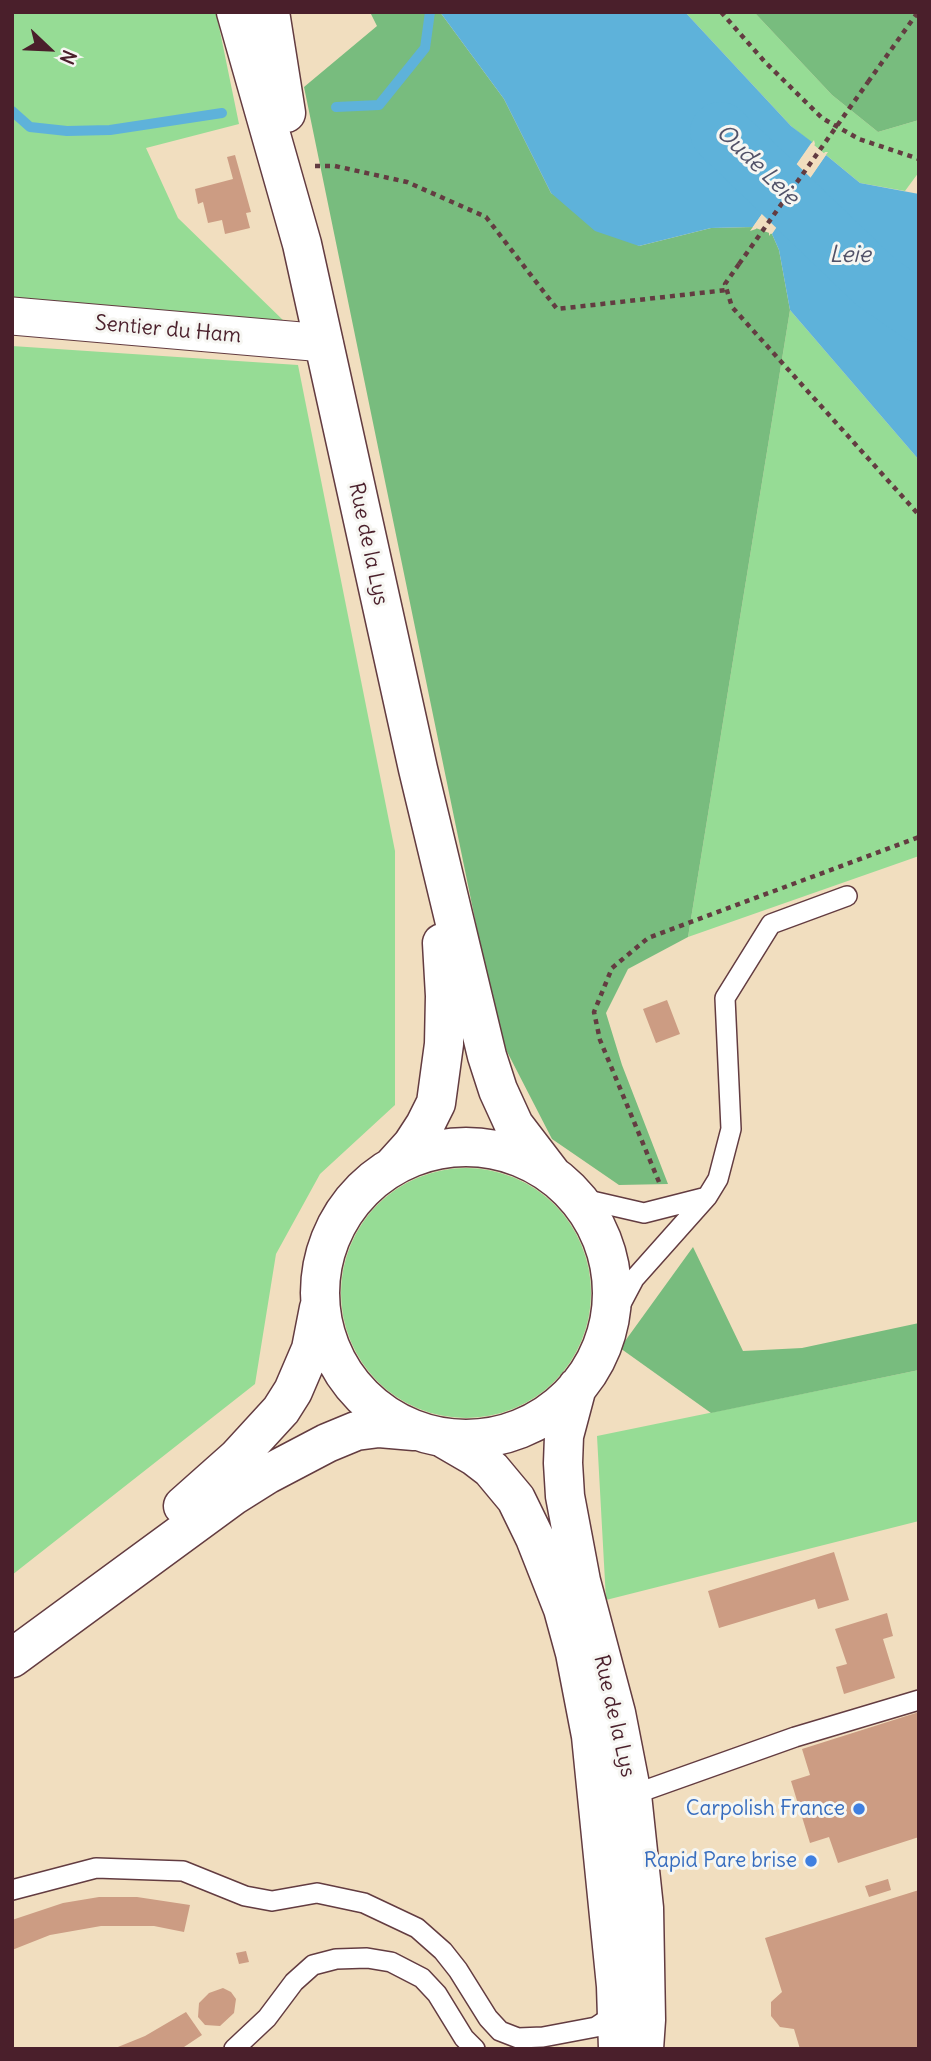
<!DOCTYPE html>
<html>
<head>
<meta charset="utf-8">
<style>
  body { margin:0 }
  #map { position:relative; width:931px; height:2061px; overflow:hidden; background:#f1debf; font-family:Delius,sans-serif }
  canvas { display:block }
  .frame { position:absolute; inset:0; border:14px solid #4a1f2b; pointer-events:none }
  .north { position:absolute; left:14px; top:14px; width:70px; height:70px; -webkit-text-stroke:5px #f6f6f2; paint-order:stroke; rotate:113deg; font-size:19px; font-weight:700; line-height:28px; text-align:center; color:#4a1f2b }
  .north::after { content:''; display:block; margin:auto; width:24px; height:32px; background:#4a1f2b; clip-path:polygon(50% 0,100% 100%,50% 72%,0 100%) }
</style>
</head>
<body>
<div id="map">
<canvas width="931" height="2061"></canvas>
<div class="frame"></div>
<div class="north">N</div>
</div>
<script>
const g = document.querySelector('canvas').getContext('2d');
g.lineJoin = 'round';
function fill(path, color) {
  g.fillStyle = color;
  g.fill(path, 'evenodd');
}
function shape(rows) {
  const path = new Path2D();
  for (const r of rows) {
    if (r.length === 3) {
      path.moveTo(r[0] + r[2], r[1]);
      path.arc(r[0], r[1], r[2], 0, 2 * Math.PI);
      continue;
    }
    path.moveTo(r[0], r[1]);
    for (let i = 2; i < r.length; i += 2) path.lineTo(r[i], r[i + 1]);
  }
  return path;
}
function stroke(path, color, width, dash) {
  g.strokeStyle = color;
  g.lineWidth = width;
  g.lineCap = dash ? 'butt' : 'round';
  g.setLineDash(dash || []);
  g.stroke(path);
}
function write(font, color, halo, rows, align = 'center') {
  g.font = font + ' Delius,sans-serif';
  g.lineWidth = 6;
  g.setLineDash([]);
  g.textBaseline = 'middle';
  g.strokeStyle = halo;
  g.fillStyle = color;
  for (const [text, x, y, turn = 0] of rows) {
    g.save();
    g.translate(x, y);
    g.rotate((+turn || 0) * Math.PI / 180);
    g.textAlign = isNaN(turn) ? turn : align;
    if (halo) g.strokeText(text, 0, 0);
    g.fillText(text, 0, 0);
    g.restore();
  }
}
fill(shape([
  [12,12,216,12,239,124,146,148,178,218,286,323,12,302],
  [685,12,754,12,832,95,878,132,919,120,919,172,905,191,860,183,791,126],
  [790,310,919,460,919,856,688,937],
  [12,346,298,365,395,851,395,1105,320,1174,276,1254,255,1384,12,1575],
  [466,1293,125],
  [919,1370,919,1521,606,1600,597,1436]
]), '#96dc95');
fill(shape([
  [370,12,440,12,504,99,551,193,639,246,711,228,753,227,772,234,779,250,790,310,688,937,628,969,606,1013,622,1065,668,1184,619,1185,552,1139,499,1036,304,87,377,26],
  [754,12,919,12,919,120,878,132,832,95],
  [693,1247,743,1351,802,1348,919,1323,919,1370,711,1413,620,1348]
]), '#78bc7e');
fill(shape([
  [440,12,685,12,791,126,812,142,753,227,711,228,639,246,595,231,551,193,504,99],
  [826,155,860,183,919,194,919,460,790,310,779,250,772,234]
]), '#5eb2da');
fill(shape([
  [814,140,815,144,756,229,750,231],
  [825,152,828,152,769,236,769,232]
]), '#f1debf');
stroke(shape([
  [336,107,379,105,425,48,430,12],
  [12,111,30,127,67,131,110,130,222,113]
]), '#5eb2da', 10);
stroke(shape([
  [720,132,876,282,919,312]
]), '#5eb2da', 60);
fill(shape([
  [235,155,251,212,246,213,250,228,225,234,222,220,208,223,203,202,198,204,195,189,233,179,227,157],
  [667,1000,680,1034,656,1043,643,1009],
  [834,1552,849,1600,818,1609,815,1599,719,1628,708,1591],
  [887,1613,893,1636,883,1639,895,1678,844,1694,836,1667,847,1664,835,1629],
  [919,1712,919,1837,838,1863,829,1837,810,1843,791,1781,810,1775,802,1749],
  [888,1879,891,1890,869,1897,865,1886],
  [919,1890,919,2049,800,2049,794,2029,780,2027,771,2016,771,2002,782,1992,765,1938],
  [99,1897,137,1897,190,1905,184,1932,154,1926,101,1926,50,1935,12,1950,12,1920,63,1903],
  [246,1951,249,1962,239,1964,236,1953],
  [223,1988,231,1992,236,1999,234,2013,220,2026,205,2025,198,2017,199,2003,209,1993],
  [186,2012,202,2035,181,2049,113,2049,145,2036]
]), '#cc9c83');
const service = shape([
  [570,1190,592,1201,644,1213,707,1197],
  [607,1330,634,1279,707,1197,718,1179,731,1129,725,998,771,924,847,896],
  [632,1795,795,1737,919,1700],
  [12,1890,96,1868,183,1871,245,1896,272,1901,317,1893,364,1903,417,1928,443,1951,458,1970,488,2018,500,2031,518,2038,543,2037,596,2027,617,2013],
  [234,2049,267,2018,294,1982,313,1965,336,1959,367,1958,391,1962,422,1978,437,1994,464,2038,475,2049]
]);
const minor = shape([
  [12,316,324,343]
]);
const secondary = shape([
  [236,12,302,244,418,769,487,1056,498,1090,514,1125,553,1176],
  [270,12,286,113],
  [466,1293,146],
  [393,1166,412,1145,425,1125,436,1103,444,1044,445,996,442,943],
  [577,1387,564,1436,563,1463,565,1496,581,1581,616,1713,632,1795,644,1908,646,2020,644,2049],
  [443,1438,474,1456,491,1469,516,1499,535,1538,563,1609,575,1653,591,1736,616,1986,618,2049],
  [183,1506,237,1458,281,1410,293,1391,311,1349,319,1308],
  [12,1658,233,1496,268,1474,327,1443,356,1431,379,1428,414,1431]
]);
stroke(service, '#633c41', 22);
stroke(minor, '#633c41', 39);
stroke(secondary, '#633c41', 41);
stroke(shape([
  [721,12,764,61,822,118,859,139,919,159],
  [868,82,918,12],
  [315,166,335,166,407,182,486,217,557,309,727,290],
  [739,264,725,284,732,307,919,515],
  [659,1182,600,1040,594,1012,612,968,648,938,919,837]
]), '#633c41', 4.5, [5, 5]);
stroke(service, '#fff', 19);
stroke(minor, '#fff', 37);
stroke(secondary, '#fff', 38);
stroke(shape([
  [739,264,868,82]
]), '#633c41', 4.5, [5, 5]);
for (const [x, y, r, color] of [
  [859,1809,7,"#3f7fe0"],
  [811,1861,7,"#3f7fe0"]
]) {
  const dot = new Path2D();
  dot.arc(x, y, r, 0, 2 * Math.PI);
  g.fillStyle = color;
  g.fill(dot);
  stroke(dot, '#f6f6f2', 2.5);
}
write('21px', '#4a1f2b', '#f6f6f2', [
  ["Sentier du Ham",168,330,5],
  ["Rue de la Lys",368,544,78],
  ["Rue de la Lys",614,1716,77]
]);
write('21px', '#366cbe', '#f6f6f2', [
  ["Carpolish France",845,1809],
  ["Rapid Pare brise",797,1861]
], 'right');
write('italic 23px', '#515268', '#f6f6f2', [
  ["Oude Leie",757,165,44],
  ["Leie",850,255]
]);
</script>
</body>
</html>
